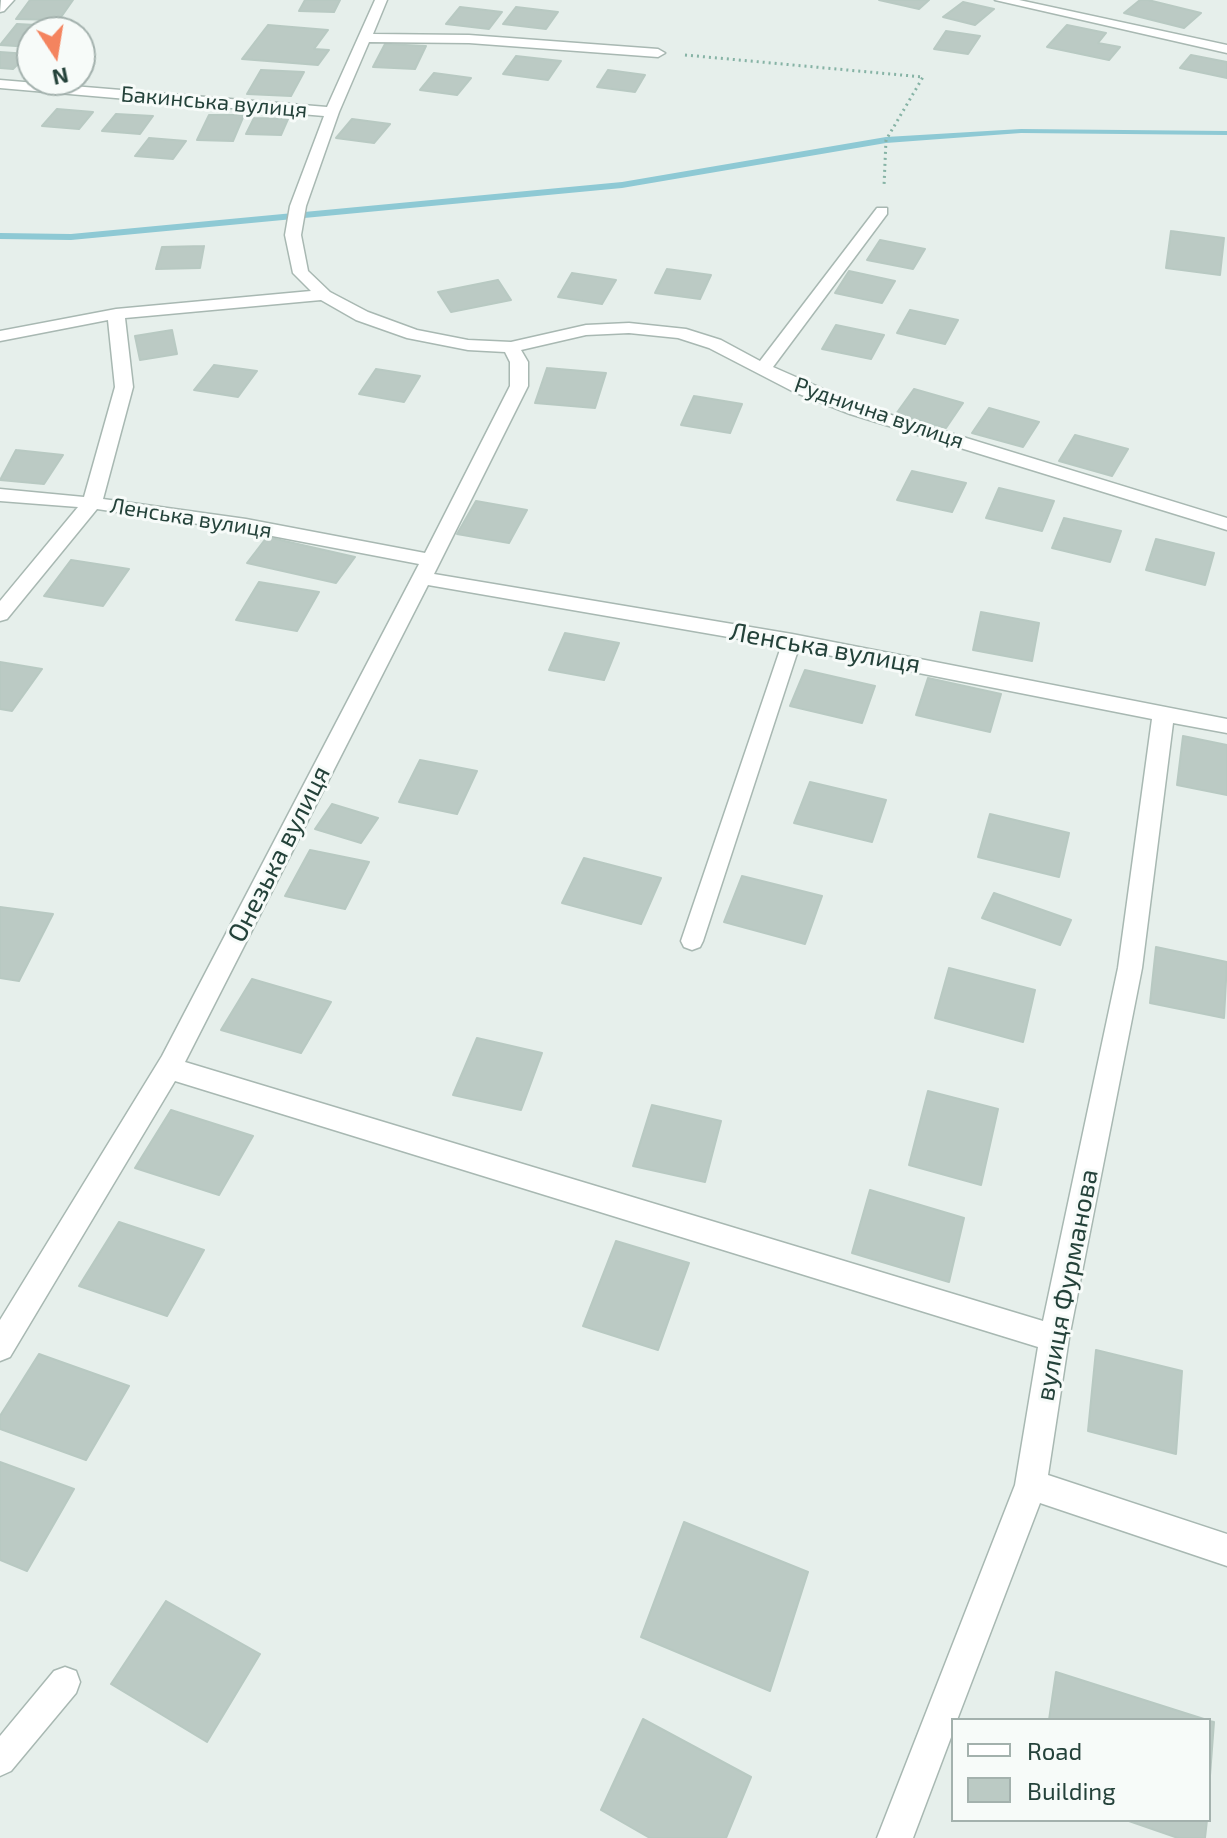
<!DOCTYPE html>
<html>
<head>
<meta charset="utf-8">
<style>
  body { margin:0 }
  #map { position:relative; width:1227px; height:1838px; overflow:hidden; background:#e6efeb; font-family:"Exo 2",sans-serif }
  canvas { display:block }
  .legend { position:absolute; left:951px; top:1718px; width:260px; height:104px; box-sizing:border-box; background:#f7fbf9; border:2px solid #a3b1ad; margin:0; padding:10px 14px; list-style:none; font-size:24px; color:#24423a }
  .legend li { display:flex; align-items:center; gap:16px; height:40px }
  .legend b { width:40px; border:2px solid #a3b1ad }
  .north { position:absolute; left:16px; top:16px; width:80px; height:80px; box-sizing:border-box; background:#f7fbf9; border:2px solid #a3b1ad; border-radius:50%; rotate:168deg; font-size:22px; font-weight:700; line-height:32px; text-align:center; color:#24423a }
  .north::after { content:''; display:block; margin:auto; width:28px; height:36px; background:#f4845f; clip-path:polygon(50% 0,100% 100%,50% 72%,0 100%) }
</style>
</head>
<body>
<div id="map">
<canvas width="1227" height="1838"></canvas>
<ul class="legend">
<li><b style="height:10px;background:#fff"></b>Road</li>
<li><b style="height:22px;background:#bbcac4"></b>Building</li>
</ul>
<div class="north">N</div>
</div>
<script>
const g = document.querySelector('canvas').getContext('2d');
g.lineJoin = 'round';
function shape(rows) {
  const path = new Path2D();
  for (const r of rows) {
    path.moveTo(r[0], r[1]);
    for (let i = 2; i < r.length; i += 2) path.lineTo(r[i], r[i + 1]);
  }
  return path;
}
function fill(path, color) {
  g.fillStyle = color;
  g.fill(path, 'evenodd');
}
function stroke(path, color, width, dash) {
  g.strokeStyle = color;
  g.lineWidth = width;
  g.lineCap = dash ? 'butt' : 'round';
  g.setLineDash(dash || []);
  g.stroke(path);
}
function write(font, color, halo, rows, align = 'center') {
  g.font = font + ' "Exo 2",sans-serif';
  g.lineWidth = 6;
  g.setLineDash([]);
  g.textBaseline = 'middle';
  g.strokeStyle = halo;
  g.fillStyle = color;
  for (const [text, x, y, turn = 0] of rows) {
    g.save();
    g.translate(x, y);
    g.rotate((+turn || 0) * Math.PI / 180);
    g.textAlign = isNaN(turn) ? turn : align;
    if (halo) g.strokeText(text, 0, 0);
    g.fillText(text, 0, 0);
    g.restore();
  }
}
fill(shape([
  [1021,129,1227,131,1227,135,1021,133,886,143,622,188,71,240,0,239,0,233,71,234,622,182,886,137,1021,129]
]), '#8ec9d4');
const building = shape([
  [30,0,73,0,59,20,16,19,30,0],
  [305,0,340,0,334,12,299,11,305,0],
  [879,0,929,0,919,9,879,0],
  [1140,0,1148,0,1201,13,1184,28,1124,13,1140,0],
  [963,2,994,9,975,25,943,17,963,2],
  [460,7,502,12,489,29,446,24,460,7],
  [516,7,558,12,546,29,503,24,516,7],
  [17,24,36,25,26,36,32,36,32,47,0,45,17,24],
  [268,25,328,30,314,49,329,50,318,65,242,59,268,25],
  [1067,25,1106,33,1098,43,1120,47,1109,60,1047,47,1067,25],
  [946,31,980,36,968,54,934,49,946,31],
  [385,44,426,46,415,69,373,67,385,44],
  [0,52,28,54,13,69,0,68,0,52],
  [1191,55,1227,62,1227,78,1180,68,1191,55],
  [516,56,561,61,548,80,503,74,516,56],
  [261,70,304,72,291,96,247,94,261,70],
  [608,70,645,75,635,92,597,87,608,70],
  [434,73,471,78,457,95,420,90,434,73],
  [57,109,93,112,79,129,42,126,57,109],
  [116,114,153,116,140,134,102,131,116,114],
  [209,115,244,115,233,141,197,140,209,115],
  [254,118,288,119,281,135,246,134,254,118],
  [352,119,390,124,374,143,336,138,352,119],
  [149,138,186,141,173,159,135,156,149,138],
  [1171,231,1224,238,1220,275,1166,268,1171,231],
  [880,240,925,249,913,269,867,260,880,240],
  [204,246,200,268,156,269,162,247,204,246],
  [667,269,711,275,700,299,655,293,667,269],
  [849,271,895,281,882,303,835,293,849,271],
  [572,273,616,280,602,304,558,297,572,273],
  [498,280,511,300,451,312,438,292,498,280],
  [910,310,958,320,945,344,897,333,910,310],
  [836,325,884,335,871,359,822,349,836,325],
  [172,330,177,354,140,360,135,336,172,330],
  [214,365,257,371,238,397,194,390,214,365],
  [547,368,606,373,595,408,535,403,547,368],
  [376,369,420,376,404,402,359,394,376,369],
  [914,389,963,403,946,428,896,414,914,389],
  [694,396,742,404,730,433,681,425,694,396],
  [989,408,1039,422,1023,447,972,433,989,408],
  [1075,435,1128,449,1112,476,1059,461,1075,435],
  [16,450,63,455,44,484,0,480,16,450],
  [912,471,966,483,952,512,897,500,912,471],
  [999,488,1054,501,1042,531,986,518,999,488],
  [476,501,527,510,509,543,457,534,476,501],
  [1064,518,1121,531,1110,562,1052,548,1064,518],
  [267,537,355,557,336,583,247,563,267,537],
  [1156,539,1214,553,1205,585,1146,570,1156,539],
  [71,560,129,569,103,606,44,596,71,560],
  [259,582,319,592,297,631,236,620,259,582],
  [981,612,1039,623,1032,661,973,650,981,612],
  [565,633,619,643,604,680,549,670,565,633],
  [0,662,42,669,12,711,0,709,0,662],
  [805,670,875,686,862,723,790,706,805,670],
  [928,678,1001,694,990,732,916,715,928,678],
  [1183,736,1227,745,1227,795,1177,785,1183,736],
  [420,760,477,771,457,814,399,802,420,760],
  [810,782,886,800,872,842,794,823,810,782],
  [332,804,378,818,361,843,315,829,332,804],
  [990,814,1069,833,1059,877,978,857,990,814],
  [310,850,369,862,345,909,285,896,310,850],
  [584,858,661,878,641,924,562,903,584,858],
  [742,876,822,896,805,944,724,922,742,876],
  [994,893,1071,920,1060,945,982,918,994,893],
  [0,907,53,914,19,981,0,978,0,907],
  [1156,947,1227,962,1224,1018,1150,1003,1156,947],
  [949,968,1035,990,1023,1042,935,1018,949,968],
  [252,979,331,1002,301,1053,221,1030,252,979],
  [477,1038,542,1053,521,1110,453,1095,477,1038],
  [928,1091,998,1109,981,1185,909,1165,928,1091],
  [652,1105,721,1121,705,1182,633,1166,652,1105],
  [171,1110,253,1136,219,1195,135,1168,171,1110],
  [870,1190,964,1218,949,1282,852,1253,870,1190],
  [119,1222,204,1250,167,1316,79,1286,119,1222],
  [616,1241,689,1263,658,1350,583,1326,616,1241],
  [1096,1350,1182,1371,1176,1454,1088,1431,1096,1350],
  [39,1354,129,1386,86,1460,0,1429,0,1416,39,1354],
  [0,1462,74,1489,27,1571,0,1560,0,1462],
  [684,1522,808,1572,770,1691,641,1637,684,1522],
  [166,1601,260,1654,207,1742,111,1684,166,1601],
  [1056,1672,1207,1720,1049,1720,1056,1672],
  [643,1719,751,1777,726,1838,650,1838,601,1810,643,1719],
  [1209,1721,1214,1722,1209,1789,1209,1721],
  [1126,1820,1207,1820,1205,1838,1178,1838,1126,1820]
]);
fill(building, '#bbcac4');
stroke(building, '#b8c9c2', 2);
const service = shape([
  [792,635,801,641,703,941,700,947,692,950,684,947,681,941,783,641,792,635],
  [65,1667,76,1671,80,1682,76,1693,11,1771,0,1776,0,1736,54,1671,65,1667]
]);
const minor = shape([
  [14,0,4,11,0,12,1,0,14,0],
  [375,0,387,0,373,34,469,35,658,49,665,53,658,57,469,43,369,42,339,112,306,206,301,235,308,271,330,292,368,312,417,330,468,340,511,342,586,325,629,323,686,329,721,340,760,361,877,208,887,208,887,214,773,367,862,406,1227,518,1227,530,850,414,794,392,709,348,678,338,629,333,586,335,521,350,528,362,528,386,434,574,792,634,1227,719,1227,733,1173,723,1142,968,1069,1338,1048,1475,1227,1534,1227,1566,1040,1503,957,1720,953,1720,953,1732,913,1838,877,1838,1015,1485,1038,1347,175,1081,10,1357,0,1361,0,1320,162,1056,419,564,246,531,97,509,7,619,0,621,0,601,78,507,0,501,0,489,84,497,115,387,108,320,0,341,0,331,116,309,311,291,293,273,285,235,290,206,324,116,0,88,0,80,327,107,375,0],
  [321,300,356,320,407,338,468,350,505,352,510,362,510,386,425,553,246,519,103,499,133,387,125,318,321,300],
  [428,585,792,648,1152,719,1118,968,1043,1321,185,1062,428,585],
  [995,0,1019,0,1227,45,1227,53,995,0]
]);
stroke(service, '#a8b8b2', 3);
stroke(minor, '#a8b8b2', 3);
stroke(shape([
  [685,55,923,77,886,140,884,186]
]), '#86b3a5', 3, [2, 4]);
fill(service, '#fff');
fill(minor, '#fff');
write('22px', '#24423a', '#f7fbf9', [
  ["Бакинська вулиця",214,102,5],
  ["Руднична вулиця",879,413,19],
  ["Ленська вулиця",191,518,9]
]);
write('26px', '#24423a', '#f7fbf9', [
  ["Ленська вулиця",825,648,10],
  ["Онезька вулиця",279,854,-63],
  ["вулиця Фурманова",1067,1285,-79]
]);
</script>
</body>
</html>
